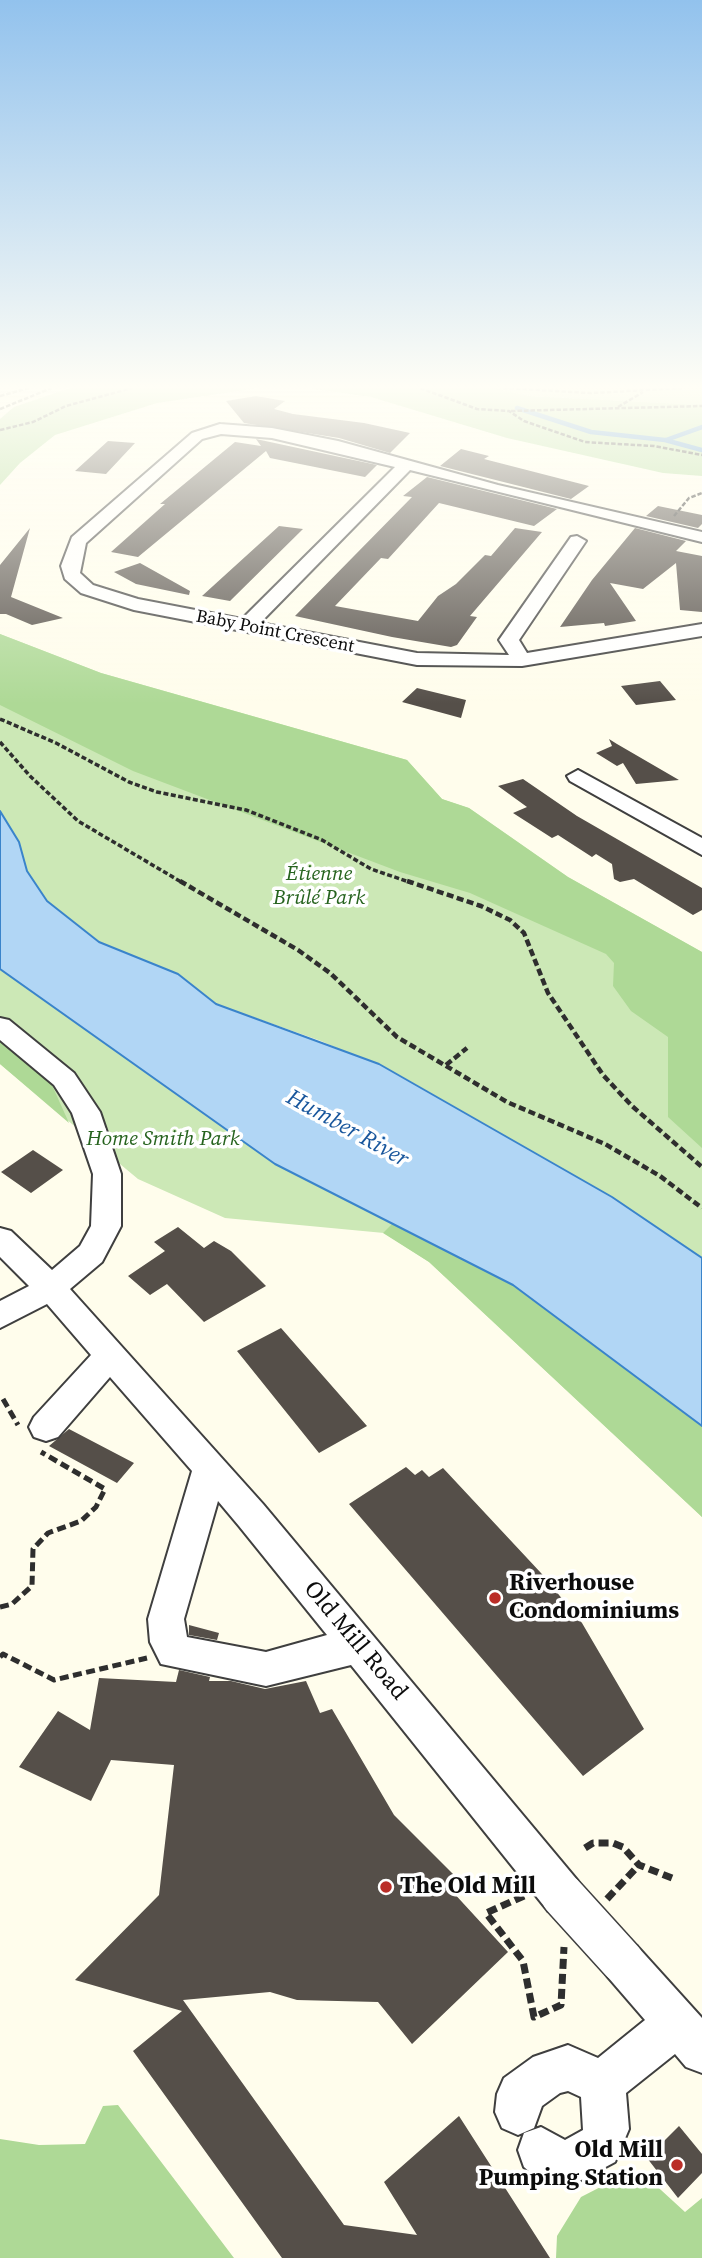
<!DOCTYPE html>
<html>
<head>
<meta charset="utf-8">
<style>
  body { margin:0 }
  canvas { display:block; background:#fffdec }
</style>
</head>
<body>
<canvas width="702" height="2258"></canvas>
<script>
const g = document.querySelector('canvas').getContext('2d');
g.lineJoin = 'round';
function fill(path, color) {
  g.fillStyle = color;
  g.fill(path, 'evenodd');
}
function shape(rows) {
  const path = new Path2D();
  for (const r of rows) {
    path.moveTo(r[0], r[1]);
    for (let i = 2; i < r.length; i += 2) path.lineTo(r[i], r[i + 1]);
  }
  return path;
}
function stroke(path, color, width, dash) {
  g.strokeStyle = color;
  g.lineWidth = width;
  g.lineCap = dash ? 'butt' : 'round';
  g.setLineDash(dash || []);
  g.stroke(path);
}
function write(font, color, halo, rows, align = 'center') {
  g.font = font + ' "Source Serif 4",serif';
  g.lineWidth = 7;
  g.setLineDash([]);
  g.textBaseline = 'middle';
  g.strokeStyle = halo;
  g.fillStyle = color;
  for (const [text, x, y, turn = 0] of rows) {
    g.save();
    g.translate(x, y);
    g.rotate((+turn || 0) * Math.PI / 180);
    g.textAlign = isNaN(turn) ? turn : align;
    if (halo) g.strokeText(text, 0, 0);
    g.fillText(text, 0, 0);
    g.restore();
  }
}
fill(shape([
  [492,388,702,388,702,405,530,396],
  [0,634,101,673,407,760,442,799,469,808,568,877,702,952,702,1258,612,1197,401,1076,321,1041,216,1004,197,991,188,981,100,942,47,901,27,871,19,842,0,811],
  [0,969,275,1164,315,1182,426,1241,702,1426,702,1517,429,1262,384,1233,225,1218,138,1179,0,1064]
]), '#cce8b6');
fill(shape([
  [70,388,258,388,157,403,55,435,20,463,0,485,0,419,14,407],
  [308,388,492,388,530,396,702,405,702,476,663,473,507,438,371,397],
  [0,634,101,673,407,760,442,799,469,808,568,877,702,952,702,1148,668,1117,668,1037,631,1011,613,986,614,963,606,954,470,893,400,872,133,771,0,705],
  [0,1034,51,1083,69,1123,0,1064],
  [392,1224,513,1285,702,1426,702,1517,429,1262,383,1233],
  [118,2105,234,2258,0,2258,0,2139,39,2145,85,2144,103,2106],
  [620,2177,649,2179,685,2212,702,2198,702,2258,556,2258,557,2236,581,2197]
]), '#aed996');
const water = shape([
  [0,811,19,842,27,871,47,901,99,942,178,974,216,1004,379,1064,612,1197,702,1258,702,1426,513,1285,275,1164,0,969,0,811]
]);
fill(water, '#b1d6f5');
stroke(water, '#3a84cb', 2);
stroke(shape([
  [517,408,591,432,665,440,702,450],
  [666,440,702,427]
]), '#3a84cb', 4.5);
fill(shape([
  [256,396,285,401,274,409,293,414,364,423,410,433,390,453,339,438,244,423,226,401],
  [256,439,377,465,365,477,270,458,266,451,138,557,111,552,165,504,160,504,235,442,261,446],
  [108,441,135,443,106,474,75,471],
  [461,449,489,456,484,459,589,486,571,499,440,466],
  [427,477,557,509,534,526,439,503,388,559,381,558,335,606,418,621,438,596,456,584,485,555,491,556,515,528,542,532,470,616,477,617,457,645,451,647,392,637,295,616,412,497,403,496],
  [658,506,702,515,702,524,698,528,646,516],
  [279,526,303,529,230,601,202,596],
  [30,528,11,597,63,618,32,625,6,614,0,614,0,565],
  [635,528,686,541,676,551,702,556,702,612,680,610,676,563,643,589,610,583,636,621,605,626,604,623,560,627,592,580],
  [140,563,190,591,189,595,136,584,114,572],
  [660,681,676,700,636,705,621,686],
  [417,688,466,700,461,718,402,702],
  [609,739,617,744,679,780,636,784,623,763,617,766,596,753,612,746],
  [523,779,577,816,702,888,702,910,693,915,634,879,620,882,614,879,612,864,596,854,592,857,558,835,552,838,513,813,527,807,498,786],
  [33,1150,63,1170,31,1193,1,1172],
  [178,1227,204,1248,214,1241,231,1251,266,1286,204,1322,167,1284,150,1295,128,1276,165,1251,154,1242],
  [281,1328,367,1426,319,1453,237,1351],
  [69,1429,134,1463,117,1483,49,1446],
  [406,1467,415,1475,422,1470,429,1477,443,1468,541,1573,582,1623,644,1729,583,1776,349,1504],
  [189,1625,219,1633,217,1640,189,1635],
  [179,1670,210,1677,209,1681,231,1681,265,1689,306,1681,320,1713,332,1709,394,1815,461,1882,451,1890,508,1952,412,2044,378,2002,297,2000,270,1992,183,2000,344,2225,417,2235,384,2182,459,2116,550,2258,282,2258,133,2051,182,2011,75,1980,159,1895,174,1765,111,1760,91,1801,19,1767,58,1711,90,1730,99,1678,176,1682],
  [679,2126,702,2154,702,2173,678,2198,647,2158]
]), '#554f49');
const minor = shape([
  [220,424,272,428,338,441,498,485,702,532,702,542,410,470,260,623,417,653,509,655,499,640,571,537,577,536,586,541,519,640,527,653,702,624,702,636,522,666,417,665,134,610,81,593,65,579,61,566,72,537,192,433,220,424],
  [221,434,272,438,395,467,242,619,138,599,93,585,80,573,86,543,202,439,221,434],
  [578,770,702,838,702,855,570,781,567,776,578,770],
  [0,1018,9,1020,74,1073,100,1112,121,1174,121,1226,102,1262,70,1289,263,1504,578,1881,584,1896,578,1911,563,1917,548,1911,351,1665,266,1686,161,1664,150,1642,148,1619,192,1471,110,1377,58,1437,46,1441,34,1437,29,1427,34,1417,91,1355,47,1304,0,1328,0,1301,29,1286,0,1257,0,1228,11,1231,52,1270,80,1246,91,1226,93,1174,72,1113,54,1085,0,1040,0,1018],
  [218,1501,239,1526,327,1635,266,1652,187,1637,184,1619,218,1501],
  [622,1939,637,1946,702,2018,702,2073,686,2067,675,2054,626,2093,629,2129,615,2162,570,2186,556,2186,539,2180,524,2167,518,2150,524,2133,541,2127,565,2140,583,2130,581,2097,568,2091,560,2093,542,2106,534,2128,518,2135,502,2128,495,2112,497,2094,504,2078,533,2057,568,2045,598,2058,645,2020,607,1976,600,1961,607,1946,622,1939]
]);
stroke(minor, '#3f3f3f', 4);
stroke(shape([
  [420,388,477,409,509,411,524,421,585,442,654,446,702,455],
  [503,388,591,393,682,388],
  [0,396,29,388],
  [618,407,643,392],
  [0,409,52,388],
  [511,411,702,406],
  [0,430,33,422,66,406,132,388],
  [674,516,689,498,702,493]
]), '#2e2e2e', 2.5, [4.5, 2]);
stroke(shape([
  [0,719,56,743,129,782,157,792,246,810,322,840,371,869,412,883],
  [0,742,30,776,78,821,183,883]
]), '#2e2e2e', 3.5, [5, 2.5]);
stroke(shape([
  [180,881,298,950,330,973,397,1037,507,1102,605,1144,660,1176,702,1208],
  [407,881,481,906,510,920,524,933,548,993,603,1075,632,1106,702,1167],
  [446,1065,467,1048]
]), '#2e2e2e', 4.5, [7, 3.5]);
stroke(shape([
  [3,1399,18,1425],
  [0,1607,12,1604,32,1586,33,1549,48,1533,81,1521,96,1507,105,1489,41,1452],
  [0,1657,3,1654,54,1680,147,1658]
]), '#2e2e2e', 5, [9, 4.5]);
stroke(shape([
  [585,1848,593,1843,613,1843,623,1847,639,1865,672,1878],
  [524,1896,486,1913,523,1961,534,2017,561,2005,564,1947],
  [607,1899,639,1865]
]), '#2e2e2e', 7, [10, 5]);
fill(minor, '#fff');
const minorBridge = shape([
  [563,1896,622,1961]
]);
stroke(minorBridge, '#3f3f3f', 46, []);
stroke(minorBridge, '#fff', 43);
const sky = g.createLinearGradient(0, 0, 0, 704);
sky.addColorStop(0, '#92c2ed');
sky.addColorStop(0.55, '#fffef6');
sky.addColorStop(1, '#fffef600');
g.fillStyle = sky;
g.fillRect(0, 0, 702, 704);
for (const [x, y, r, color] of [
  [495,1598,7,"#ba2d27"],
  [386,1887,7,"#ba2d27"],
  [677,2165,7,"#ba2d27"]
]) {
  const dot = new Path2D();
  dot.arc(x, y, r, 0, 2 * Math.PI);
  g.fillStyle = color;
  g.fill(dot);
  stroke(dot, '#fff', 2.5);
}
write('18px', '#0c0c0c', '#fff', [
  ["Baby Point Crescent",275,632,11]
]);
write('italic 21px', '#26631e', '#fff', [
  ["Étienne",319,875],
  ["Brûlé Park",319,899],
  ["Home Smith Park",163,1140]
]);
write('italic 23px', '#18569c', '#fff', [
  ["Humber River",347,1129,29]
]);
write('bold 24px', '#0c0c0c', '#fff', [
  ["Riverhouse",509,1584],
  ["Condominiums",509,1612],
  ["The Old Mill",400,1887],
  ["Old Mill",663,2151,"right"],
  ["Pumping Station",663,2179,"right"]
], 'left');
write('24px', '#0c0c0c', '#fff', [
  ["Old Mill Road",355,1641,50]
]);
</script>
</body>
</html>
